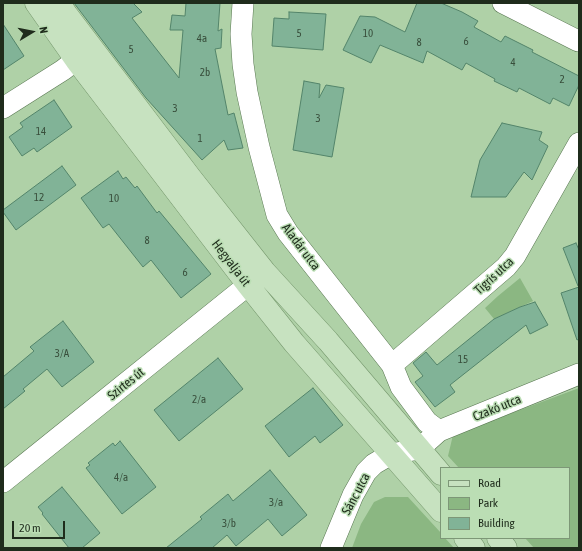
<!DOCTYPE html>
<html>
<head>
<meta charset="utf-8">
<style>
  body { margin:0 }
  #map { position:relative; width:582px; height:551px; overflow:hidden; background:#afd1a7; font-family:"Asap Condensed",sans-serif }
  canvas { display:block }
  .frame { position:absolute; inset:0; border:4px solid #1f2c1c; pointer-events:none }
  .legend { position:absolute; left:440px; top:467px; width:130px; height:72px; box-sizing:border-box; background:#bbdeb4; border:1px solid #7d9777; margin:0; padding:5px 7px; list-style:none; font-size:12px; color:#1f2c1c }
  .legend li { display:flex; align-items:center; gap:8px; height:20px }
  .legend b { width:20px; border:1px solid #7d9777 }
  .north { position:absolute; left:12px; top:12px; width:40px; height:40px; -webkit-text-stroke:3px #bbdeb4; paint-order:stroke; rotate:80deg; font-size:11px; font-weight:700; line-height:16px; text-align:center; color:#1f2c1c }
  .north::after { content:''; display:block; margin:auto; width:14px; height:18px; background:#1f2c1c; clip-path:polygon(50% 0,100% 100%,50% 72%,0 100%) }
  .scale { position:absolute; left:12px; top:521px; width:53px; height:18px; box-sizing:border-box; border:2px solid #1f2c1c; border-top:0; padding-left:5px; font-size:12px; line-height:14px; white-space:nowrap; color:#1f2c1c; -webkit-text-stroke:3px #bbdeb4; paint-order:stroke }
</style>
</head>
<body>
<div id="map">
<canvas width="582" height="551"></canvas>
<div class="frame"></div>
<ul class="legend">
<li><b style="height:5px;background:#c7e2c0"></b>Road</li>
<li><b style="height:11px;background:#8bb782"></b>Park</li>
<li><b style="height:11px;background:#81b397"></b>Building</li>
</ul>
<div class="north">N</div>
<div class="scale">20 m</div>
</div>
<script>
const g = document.querySelector('canvas').getContext('2d');
g.lineJoin = 'round';
function fill(path, color) {
  g.fillStyle = color;
  g.fill(path, 'evenodd');
}
function shape(rows) {
  const path = new Path2D();
  for (const r of rows) {
    path.moveTo(r[0], r[1]);
    for (let i = 2; i < r.length; i += 2) path.lineTo(r[i], r[i + 1]);
  }
  return path;
}
function stroke(path, color, width, dash) {
  g.strokeStyle = color;
  g.lineWidth = width;
  g.lineCap = dash ? 'butt' : 'round';
  g.setLineDash(dash || []);
  g.stroke(path);
}
function write(font, color, halo, rows, align = 'center') {
  g.font = font + ' "Asap Condensed",sans-serif';
  g.lineWidth = 3;
  g.setLineDash([]);
  g.textBaseline = 'middle';
  g.strokeStyle = halo;
  g.fillStyle = color;
  for (const [text, x, y, turn = 0] of rows) {
    g.save();
    g.translate(x, y);
    g.rotate((+turn || 0) * Math.PI / 180);
    g.textAlign = isNaN(turn) ? turn : align;
    if (halo) g.strokeText(text, 0, 0);
    g.fillText(text, 0, 0);
    g.restore();
  }
}
fill(shape([
  [520,278,533,301,494,319,485,308,498,296],
  [579,388,579,548,534,548,525,538,569,538,569,468,459,468,448,456,453,435],
  [385,497,408,497,441,533,441,538,445,538,454,548,352,548,361,524,374,502]
]), '#8bb782');
const building = shape([
  [74,3,133,3,142,12,132,18,179,78,183,30,170,30,172,15,185,16,186,3,220,3,218,31,222,29,221,48,215,49,228,115,234,113,243,148,228,150,224,140,202,160,146,98,74,3],
  [417,3,441,3,462,12,478,21,474,27,501,42,505,36,533,50,532,52,579,76,579,85,569,106,553,98,550,104,519,88,517,92,494,81,495,79,466,63,462,70,427,51,423,63,380,45,371,63,343,50,360,16,375,17,405,32,417,3],
  [289,12,326,14,323,50,272,46,274,18,289,19,289,12],
  [3,24,24,56,3,70,3,24],
  [304,81,320,84,319,98,326,85,344,88,332,157,293,150,304,81],
  [54,100,72,127,37,152,34,148,22,156,9,137,23,127,20,123,54,100],
  [502,123,542,132,539,140,548,146,532,180,524,172,506,197,471,197,480,160,502,123],
  [62,166,76,185,16,230,3,212,3,210,62,166],
  [118,171,123,179,126,177,135,188,137,186,157,213,159,211,211,274,181,298,151,260,143,267,109,224,103,228,81,198,118,171],
  [576,243,579,250,579,286,578,286,563,248,576,243],
  [579,287,579,339,577,340,561,293,579,287],
  [535,302,548,325,530,334,526,325,450,385,455,392,435,407,415,382,423,376,413,363,426,352,437,365,494,319,520,307,535,302],
  [63,321,94,362,62,387,47,369,23,389,25,391,3,409,3,377,34,351,30,347,63,321],
  [218,358,243,389,179,441,154,410,218,358],
  [313,388,343,425,320,443,315,436,289,457,265,426,313,388],
  [120,441,156,487,122,514,86,468,90,465,88,463,113,443,115,446,120,441],
  [270,470,307,515,282,536,268,519,236,546,227,535,212,548,166,548,202,519,200,517,228,494,233,501,270,470],
  [62,487,100,533,82,548,69,548,42,514,43,513,38,507,62,487]
]);
fill(building, '#81b397');
stroke(building, '#53846a', 1);
const minor = shape([
  [243,3,241,34,243,64,247,92,259,147,277,215,288,233,392,365,401,387,427,422,439,431],
  [503,3,578,41],
  [3,108,63,70,76,60],
  [392,365,506,267,515,256,579,143],
  [3,482,248,285],
  [331,548,353,495,366,472,374,464,391,454,419,449,439,431,579,374]
]);
const major = shape([
  [36,3,76,60,248,285,294,343,441,511],
  [59,3,67,15,190,177,265,272,328,341,441,474],
  [465,538,474,548],
  [498,538,506,548]
]);
stroke(minor, '#577650', 22);
stroke(major, '#74966b', 23);
stroke(minor, '#fff', 21);
stroke(major, '#c7e2c0', 22);
write('11px', '#384e3b', null, [
  ["5",299,34],
  ["10",368,34],
  ["4a",202,39],
  ["6",466,42],
  ["8",419,43],
  ["5",131,50],
  ["4",513,63],
  ["2b",205,73],
  ["2",562,80],
  ["3",175,109],
  ["3",318,119],
  ["14",41,132],
  ["1",200,139],
  ["12",39,198],
  ["10",114,199],
  ["8",147,241],
  ["6",185,273],
  ["3/A",62,354],
  ["15",463,360],
  ["2/a",199,400],
  ["4/a",121,478],
  ["3/a",276,503],
  ["3/b",229,524]
]);
write('13px', '#1f2c1c', '#bbdeb4', [
  ["Aladár utca",301,247,53],
  ["Hegyalja út",231,263,53],
  ["Tigris utca",494,276,-43],
  ["Szirtes út",126,384,-39],
  ["Czakó utca",497,408,-22],
  ["Sánc utca",356,494,-62]
]);
</script>
</body>
</html>
